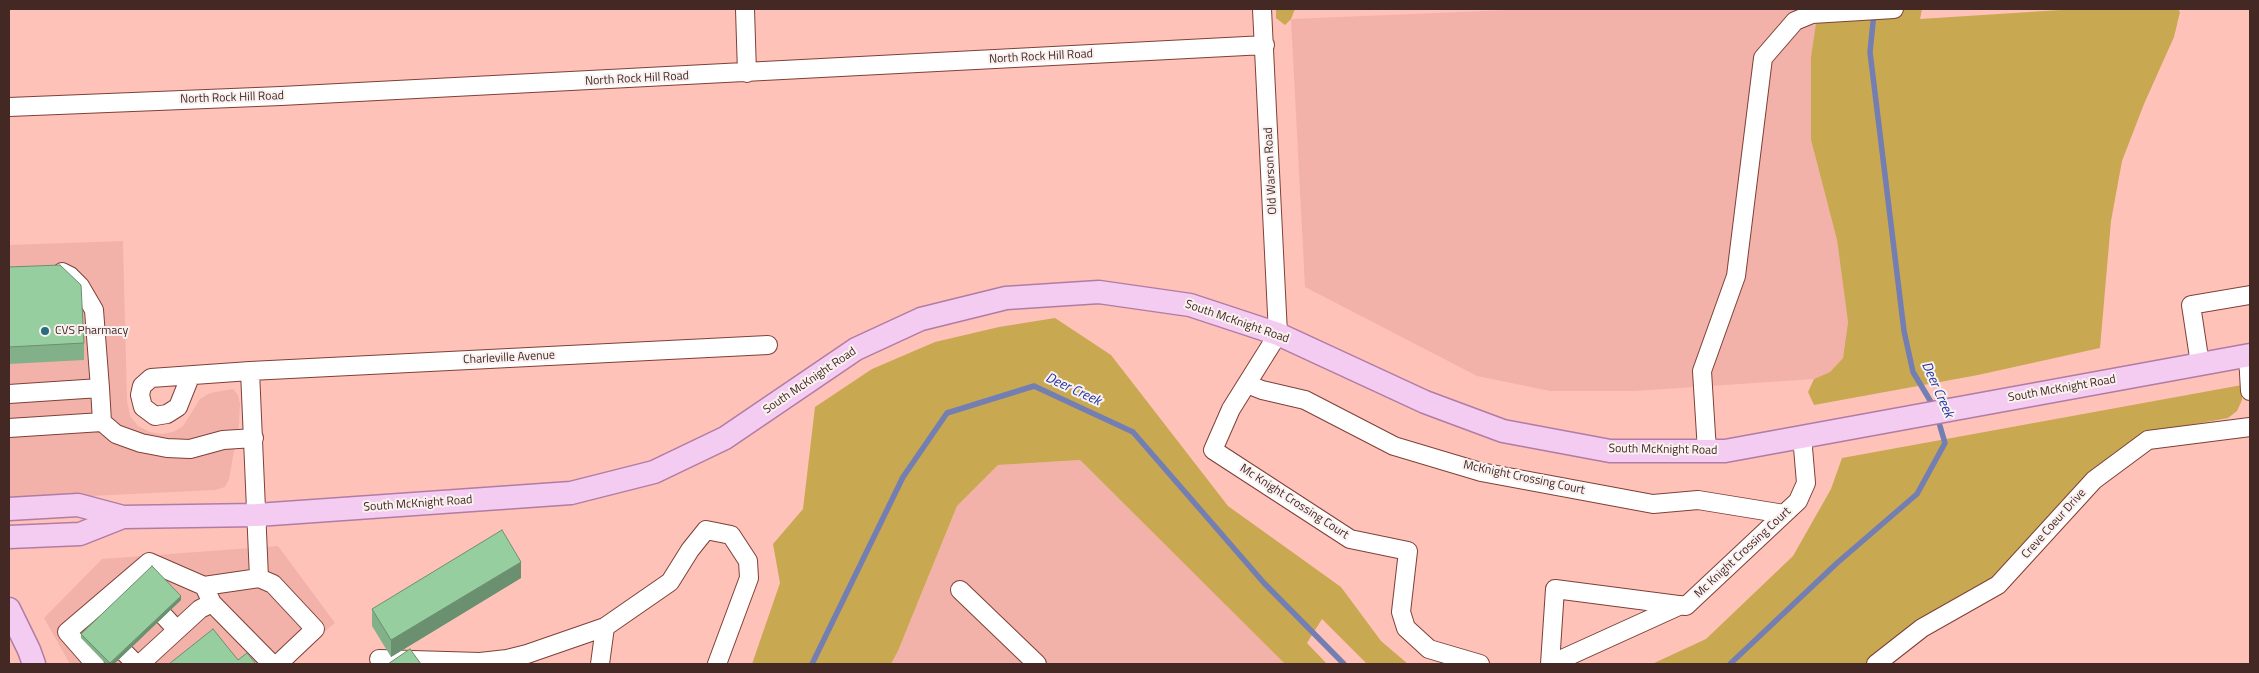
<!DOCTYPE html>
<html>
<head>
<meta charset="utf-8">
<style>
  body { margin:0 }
  #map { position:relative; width:2259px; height:673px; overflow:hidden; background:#fec2b9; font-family:"Titillium Web",sans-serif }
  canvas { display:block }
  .frame { position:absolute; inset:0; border:10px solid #442824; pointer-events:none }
</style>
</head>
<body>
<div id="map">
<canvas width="2259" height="673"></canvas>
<div class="frame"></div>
</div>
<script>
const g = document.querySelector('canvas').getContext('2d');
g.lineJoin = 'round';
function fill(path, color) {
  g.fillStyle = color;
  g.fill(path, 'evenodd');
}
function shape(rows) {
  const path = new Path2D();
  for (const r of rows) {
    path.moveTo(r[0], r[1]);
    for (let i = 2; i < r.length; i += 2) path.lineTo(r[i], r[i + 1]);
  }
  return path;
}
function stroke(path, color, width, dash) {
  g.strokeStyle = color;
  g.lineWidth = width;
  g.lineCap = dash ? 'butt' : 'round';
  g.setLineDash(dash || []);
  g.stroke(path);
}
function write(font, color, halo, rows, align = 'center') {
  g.font = font + ' "Titillium Web",sans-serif';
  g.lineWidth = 4;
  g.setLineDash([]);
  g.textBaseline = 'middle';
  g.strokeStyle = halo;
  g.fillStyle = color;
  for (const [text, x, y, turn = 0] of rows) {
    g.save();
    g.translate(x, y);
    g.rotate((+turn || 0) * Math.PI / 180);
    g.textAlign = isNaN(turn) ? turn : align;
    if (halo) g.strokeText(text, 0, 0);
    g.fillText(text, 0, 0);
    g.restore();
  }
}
fill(shape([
  [1532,9,1818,9,1811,57,1811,140,1837,240,1848,322,1843,358,1830,372,1814,379,1635,391,1550,391,1477,376,1305,287,1291,19],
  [123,241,127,400,130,416,138,426,150,432,161,434,173,432,183,426,200,399,210,393,233,389,238,395,240,404,239,424,229,479,225,487,215,490,9,500,9,245],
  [1080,460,1285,664,891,664,898,651,957,506,998,465],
  [278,546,335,623,284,664,70,664,44,618,102,559]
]), '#f3b2a9');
fill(shape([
  [1276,9,1295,9,1291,19,1285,25,1276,18],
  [1818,9,1922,9,1920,19,2076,9,2178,9,2180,12,2174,37,2144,104,2122,161,2111,221,2100,348,1978,375,1814,405,1808,392,1814,379,1830,372,1843,358,1848,322,1837,240,1811,140,1811,57],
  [1055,318,1111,355,1228,506,1341,587,1381,641,1408,664,1367,664,1322,619,1307,643,1327,664,1285,664,1080,460,998,465,957,506,898,651,891,664,752,664,780,583,773,544,803,509,815,407,872,369,935,342,999,327],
  [2242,385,2242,400,2237,411,2228,418,2173,428,2149,435,2126,445,2113,455,2002,573,1890,643,1867,664,1652,664,1706,639,1793,556,1831,489,1842,458]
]), '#c9a852');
stroke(shape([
  [1874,13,1870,52,1904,331,1913,372,1934,407],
  [812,664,903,477,947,413,1034,386,1133,432,1264,583,1344,664],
  [1730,664,1837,563,1917,494,1945,443,1937,416]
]), '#737eb3', 5.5);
const minor = shape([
  [745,9,747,73],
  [1262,9,1278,334,1231,409,1213,450,1350,539,1408,551,1401,612,1406,628,1429,649,1480,664],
  [9,107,281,96,1265,45],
  [62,272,70,276,80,286,94,310,100,388],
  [2248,356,2250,391],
  [2200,364,2191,305,2250,295],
  [190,377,178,407,167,414,155,416,143,407,140,395,142,386,151,378,250,371],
  [1247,384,1262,390,1305,400,1394,446,1481,472,1653,504,1698,500,1784,514],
  [9,394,100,388,102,422],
  [9,428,102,422,116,434,141,443,167,448,190,449,223,440,254,438],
  [1707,451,1702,371,1736,276,1763,58,1795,21,1812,14,1894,9],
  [259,578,273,584,315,629,278,664],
  [204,586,212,603,272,664],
  [960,590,1037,664],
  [164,616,177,630],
  [125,653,136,664],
  [379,659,480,662,507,659,527,654,605,627,670,582,690,550,706,530,731,535,748,561,749,578,717,664],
  [95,664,67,632,149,562,204,586,259,578,250,371,768,345],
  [140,664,200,609,212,603],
  [600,664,605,627],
  [1550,664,1555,589,1686,606,1798,501,1806,483,1802,436],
  [1551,664,1681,605],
  [1876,664,1922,628,1998,585,2094,480,2148,440,2250,427]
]);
const major = shape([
  [9,509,78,505,123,517,257,515,571,493,654,472,725,438,856,349,921,319,1006,298,1099,292,1190,305,1278,334,1425,402,1503,431,1610,451,1725,451,2250,355],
  [9,537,80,534,123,517],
  [9,609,29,650,34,664]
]);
stroke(minor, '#7e4038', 20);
stroke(major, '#b17ca3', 25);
stroke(minor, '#fff', 18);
stroke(major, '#f4ccf1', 22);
fill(shape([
  [9,267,84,343,84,360,9,364],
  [521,578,391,657,372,626,372,609],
  [181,600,114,664,106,664,81,638,81,634]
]), '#82b189');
fill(shape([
  [521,562,521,578,391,657,391,640],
  [181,596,181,600,114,664,110,664]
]), '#6a906f');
const building = shape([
  [60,265,81,285,84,343,9,347,9,267,60,265],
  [502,530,521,562,391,640,372,609,502,530],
  [152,566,181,596,110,663,81,634,152,566],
  [213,629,238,660,247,653,256,664,169,664,213,629],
  [410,649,421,664,388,664,410,649]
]);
fill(building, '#97ce9f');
stroke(building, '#6a906f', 1);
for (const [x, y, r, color] of [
  [45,331,5,"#276f7a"]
]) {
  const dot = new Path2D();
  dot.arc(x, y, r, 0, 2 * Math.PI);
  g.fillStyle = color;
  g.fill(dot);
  stroke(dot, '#f9f1f0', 2);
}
write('12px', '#442824', '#f9f1f0', [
  ["North Rock Hill Road",1041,57,-3],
  ["North Rock Hill Road",637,79,-3],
  ["North Rock Hill Road",232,98,-2],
  ["Old Warson Road",1271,171,-93],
  ["South McKnight Road",1237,322,19],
  ["Charleville Avenue",509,358,-3],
  ["South McKnight Road",810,381,-34],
  ["South McKnight Road",2062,389,-10],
  ["South McKnight Road",1663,450,1],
  ["McKnight Crossing Court",1524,478,12],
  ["Mc Knight Crossing Court",1294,502,33],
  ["South McKnight Road",418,504,-4],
  ["Creve Coeur Drive",2054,524,-48],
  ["Mc Knight Crossing Court",1743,553,-43]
]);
write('12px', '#442824', '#f9f1f0', [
  ["CVS Pharmacy",55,331]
], 'left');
write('italic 14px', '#2033a0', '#f9f1f0', [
  ["Deer Creek",1073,390,25],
  ["Deer Creek",1937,390,66]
]);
</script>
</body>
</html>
